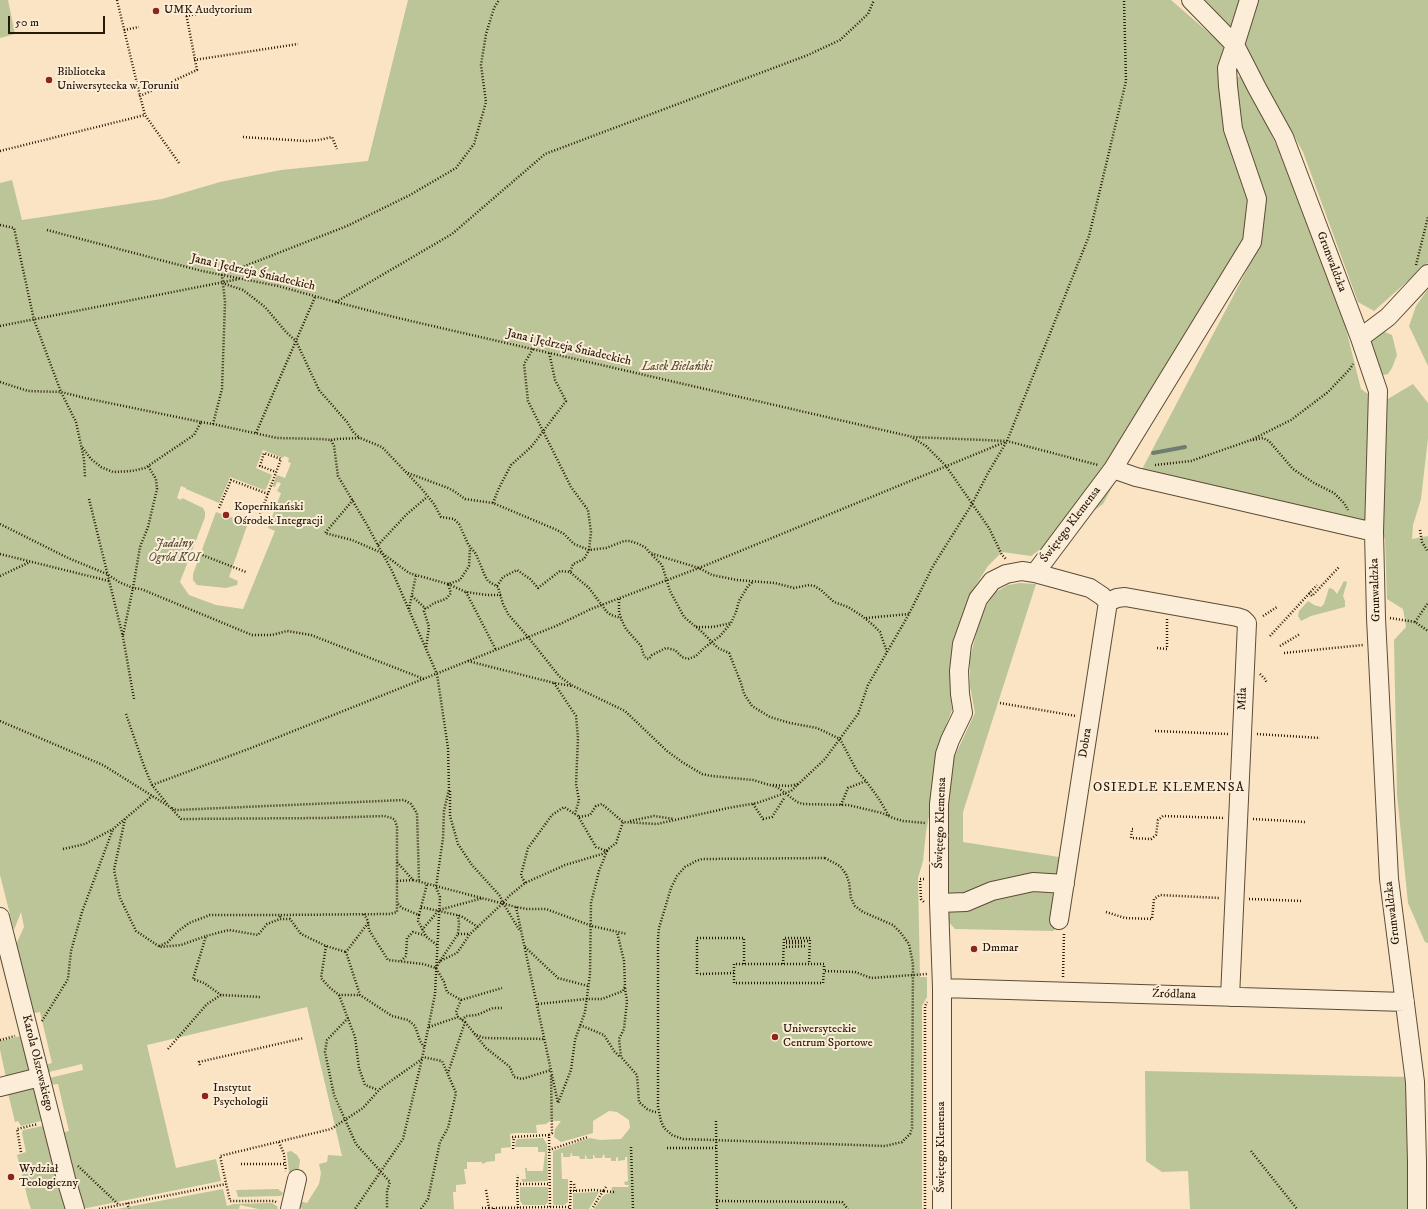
<!DOCTYPE html>
<html>
<head>
<meta charset="utf-8">
<style>
  body { margin:0 }
  #map { position:relative; width:1428px; height:1209px; overflow:hidden; background:#fbe4c4; font-family:"IM FELL DW Pica",serif }
  canvas { display:block }
  .scale { position:absolute; left:8px; top:16px; width:97px; height:18px; box-sizing:border-box; border:2px solid #271906; border-top:0; padding-left:5px; font-size:12px; line-height:14px; white-space:nowrap; color:#271906; -webkit-text-stroke:3px #fcedd9; paint-order:stroke }
</style>
</head>
<body>
<div id="map">
<canvas width="1428" height="1209"></canvas>
<div class="scale">50 m</div>
</div>
<script>
const g = document.querySelector('canvas').getContext('2d');
g.lineJoin = 'round';
function fill(path, color) {
  g.fillStyle = color;
  g.fill(path, 'evenodd');
}
function shape(rows) {
  const path = new Path2D();
  for (const r of rows) {
    path.moveTo(r[0], r[1]);
    for (let i = 2; i < r.length; i += 2) path.lineTo(r[i], r[i + 1]);
  }
  return path;
}
function stroke(path, color, width, dash) {
  g.strokeStyle = color;
  g.lineWidth = width;
  g.lineCap = dash ? 'butt' : 'round';
  g.setLineDash(dash || []);
  g.stroke(path);
}
function write(font, color, halo, rows, align = 'center') {
  g.font = font + ' "IM FELL DW Pica",serif';
  g.lineWidth = 4;
  g.setLineDash([]);
  g.textBaseline = 'middle';
  g.strokeStyle = halo;
  g.fillStyle = color;
  for (const [text, x, y, turn = 0] of rows) {
    g.save();
    g.translate(x, y);
    g.rotate((+turn || 0) * Math.PI / 180);
    g.textAlign = isNaN(turn) ? turn : align;
    if (halo) g.strokeText(text, 0, 0);
    g.fillText(text, 0, 0);
    g.restore();
  }
}
fill(shape([
  [0,0,8,0,15,34,0,38],
  [408,0,1171,0,1224,46,1220,65,1251,201,1245,240,1103,504,1031,556,1002,552,988,566,970,594,954,639,950,688,952,710,946,725,926,832,923,861,918,878,920,977,927,977,927,997,922,1006,922,1209,594,1209,603,1196,606,1194,611,1193,612,1187,628,1187,629,1185,625,1185,624,1182,628,1181,627,1157,625,1157,625,1160,618,1161,618,1157,616,1158,616,1161,611,1161,611,1158,605,1158,604,1154,603,1155,602,1158,595,1158,594,1155,593,1155,593,1159,587,1159,586,1156,585,1155,585,1159,580,1159,579,1156,572,1156,572,1153,571,1153,570,1157,563,1157,563,1153,561,1153,562,1179,568,1179,568,1202,564,1205,554,1205,553,1203,553,1151,590,1138,600,1140,621,1139,630,1128,629,1120,617,1112,609,1111,593,1121,593,1133,561,1142,554,1137,555,1129,561,1121,550,1121,546,1124,536,1125,537,1133,515,1133,510,1134,511,1147,501,1148,501,1153,495,1154,495,1161,486,1162,485,1163,482,1164,482,1162,467,1162,467,1169,464,1169,466,1184,456,1185,456,1192,453,1192,454,1209,301,1209,302,1208,297,1206,299,1201,307,1203,319,1184,321,1173,319,1164,327,1162,328,1155,342,1156,307,1007,147,1045,176,1168,216,1159,221,1181,82,1209,62,1133,69,1131,58,1084,50,1085,49,1078,83,1070,82,1064,49,1072,43,1068,45,1065,52,1063,40,1012,30,1014,14,949,24,927,21,912,14,930,0,875,0,183,12,180,22,220,162,199,220,182,281,170,368,161],
  [263,450,283,458,284,456,289,458,288,462,291,463,285,478,277,475,272,486,275,487,277,482,281,483,277,491,281,493,268,528,275,531,243,609,216,605,189,595,180,582,205,517,205,512,203,508,182,498,181,500,177,498,181,486,186,488,186,489,219,503,230,477,264,490,266,489,272,475,256,468],
  [1202,0,1243,0,1235,35],
  [1255,0,1428,0,1428,263,1374,311,1358,302,1303,152,1244,44],
  [1243,76,1292,177,1344,321,1361,389,1381,403,1413,384,1428,403,1428,438,1421,499,1413,525,1412,539,1428,536,1428,943,1425,942,1408,903,1397,795,1394,640,1406,627,1403,609,1387,599,1385,538,1139,475,1260,245,1241,129,1235,77],
  [1428,289,1428,366,1409,326,1416,306],
  [1385,332,1392,335,1397,355,1392,368,1388,374,1383,375,1375,374,1370,339,1375,333],
  [216,512,248,523,229,577,238,581,237,585,226,588,197,585,193,580,193,574],
  [1344,581,1347,582,1343,596,1345,601,1345,607,1311,616,1301,621,1298,616,1299,611,1308,601,1314,605,1321,607,1324,604,1329,588,1333,589,1337,594],
  [1020,583,1036,584,963,812,963,842,1059,857,1054,931,955,929,946,919,947,828,951,764,975,713,970,686,970,658,977,630,984,609,996,592,1008,585],
  [25,1035,31,1070,7,1082,0,1050,0,1041],
  [1145,1071,1407,1077,1408,1209,1190,1209,1188,1171,1162,1172,1146,1161],
  [31,1087,38,1093,45,1120,21,1126,18,1121,15,1122,8,1093],
  [47,1125,68,1209,31,1209,28,1200,17,1155,26,1152,22,1133,23,1130],
  [543,1138,547,1144,548,1181,523,1182,521,1179,526,1179,525,1168,527,1168,527,1171,543,1171,545,1152,538,1152,538,1147,515,1147,516,1140,518,1139],
  [291,1151,297,1155,300,1160,299,1168,297,1171,293,1173,289,1173,287,1152],
  [520,1187,548,1187,548,1202,545,1205,523,1205,520,1201],
  [223,1189,227,1206,234,1204,272,1203,277,1206,278,1209,258,1209,240,1205,239,1209,117,1209],
  [278,1189,283,1193,282,1195,280,1196,238,1197,236,1190],
  [599,1192,589,1209,573,1209,573,1193]
]), '#bbc597');
stroke(shape([
  [1153,453,1185,447]
]), '#6f7c70', 4);
const minor = shape([
  [1249,0,1235,45,1257,88,1284,137,1360,338,1378,391,1374,532,1376,618,1389,879,1415,1082,1417,1162,1417,1209],
  [1360,338,1388,317,1428,274],
  [1113,469,1136,477,1374,532],
  [1035,573,1113,469,1252,242,1257,199,1233,129,1228,86,1227,68,1235,45,1191,0],
  [1108,602,1117,598,1125,597,1237,617,1243,619,1247,623,1230,997],
  [939,903,966,902,992,891,1033,882,1065,884],
  [0,917,66,1179,75,1209],
  [1059,920,1108,602],
  [942,988,1405,1002],
  [0,1087,40,1077],
  [290,1209,297,1179],
  [942,1209,942,988,939,903,939,804,945,754,950,740,963,713,960,694,959,671,962,644,978,599,992,581,1006,574,1022,571,1035,573,1090,588,1102,596,1108,602]
]);
stroke(minor, '#5c4c36', 20);
stroke(shape([
  [117,0,140,96],
  [186,16,196,14],
  [124,30,139,27],
  [194,60,298,44],
  [243,137,306,141,319,140,332,137,337,149],
  [0,151,145,115],
  [179,163,145,115,140,96,197,70,185,8],
  [0,225,14,228,34,320,61,392,76,422,84,459,85,477],
  [47,230,202,271,278,286,336,302,398,318,913,437,1007,441,1098,465],
  [1416,265,1428,217],
  [225,284,243,290,265,307,286,332,296,341,319,390,347,422,354,433,360,438],
  [336,302,452,234,545,154,808,55,840,40,868,14,874,0],
  [0,326,239,279],
  [533,349,524,364,528,401,571,487,588,510,591,532,589,550,584,559,573,564,570,572],
  [0,382,28,391,61,392,85,398,201,422,194,435,145,468,132,471,113,472,101,467,91,459,82,447],
  [201,422,213,424,222,389,225,302,222,275,347,226,410,195,456,168,474,144,486,102,481,65,486,34,494,8,499,0],
  [213,424,277,438,322,439,331,440,334,446,338,476,367,525,392,571,437,674,448,748,449,789,444,811,443,838,436,887,440,897,435,994,422,1059,403,1139,355,1209],
  [256,433,315,297],
  [913,438,926,446,946,466,989,528,1002,555,1006,559],
  [331,440,337,439,360,438,382,447,421,488,434,504,441,517,454,519,459,524,468,544,476,554,485,576,488,581,498,587,503,604,508,614,528,637,559,676,573,686,625,711,667,751,682,762,702,774,712,776,753,780,766,784,777,787,797,802,803,804,848,805,882,813,893,818,903,821,925,823],
  [1253,440,1263,438,1269,441,1293,469,1314,483,1334,493,1344,503,1348,510],
  [1155,465,1191,461,1251,440,1291,420,1328,392,1349,370,1353,364],
  [408,473,448,488,454,491,465,499,493,503,557,530,564,534,574,544,589,550,606,548,624,541,630,541,639,544,646,548,650,553,699,568,712,575,737,580,775,583,794,588,809,585,814,586,821,590,834,602,848,607,862,616,873,625,880,632,887,652],
  [89,499,123,637,134,699],
  [353,500,325,533,352,540,382,553,409,573,448,584,460,580,469,566,470,548],
  [493,503,499,488,511,465,532,446,566,401,555,380,549,352],
  [219,508,231,480,268,494],
  [257,523,281,459,264,453,260,466,276,472],
  [0,524,68,558,107,574,119,582,133,588,141,589,252,635,272,635,287,631,311,635,424,679],
  [1420,530,1422,542,1428,552],
  [378,545,406,515,427,497],
  [197,553,246,572],
  [0,554,109,581],
  [652,555,662,565,670,591,684,617,701,631,718,648,729,653,741,683,744,694,752,706,770,717,790,723,817,728,840,739,857,771,866,781],
  [0,576,30,562],
  [448,584,466,592,487,595,501,595],
  [497,586,503,577,517,570,530,579,538,588,560,571,570,572,589,588,607,612,611,615,621,618],
  [466,592,496,650],
  [1309,593,1312,596,1339,567],
  [412,596,426,609,434,603,446,599,451,593,448,584],
  [619,599,619,612,622,621,626,629,641,646,644,656,647,659,649,659,652,655,666,648,675,650,682,657,688,659,696,656,704,648,720,636,731,623,736,612,739,601,748,586,753,582],
  [425,608,424,611,429,627,426,648],
  [409,609,416,575],
  [1263,616,1277,607],
  [866,618,909,614],
  [1390,618,1415,622,1428,631],
  [1415,622,1428,603],
  [696,627,713,627,731,623],
  [123,635,133,588,140,547,148,527,157,489,156,479,148,466],
  [1270,636,1317,585],
  [1280,646,1300,634],
  [1157,648,1167,649,1167,618],
  [1284,653,1363,645],
  [468,661,554,683,572,686],
  [1260,674,1265,679,1267,683],
  [554,683,576,716,578,738,576,784,579,800,575,814],
  [1000,703,1076,716],
  [126,714,144,766,152,785,168,805],
  [0,721,103,765,170,807,181,819,324,818,384,816,392,818,395,820,397,827,397,912,390,914,280,915,280,919,290,919,301,934,326,946,346,952],
  [1155,731,1228,734],
  [1257,734,1320,738],
  [152,785,251,748,468,661,556,626,591,609,699,568,1005,442],
  [773,785,789,786,798,784],
  [450,791,450,816,458,844,472,865,500,896,503,903,520,931],
  [753,804,763,819,772,817,785,797],
  [841,805,848,788,866,781,879,799,889,816],
  [172,808,176,810,404,800,411,804,417,813,419,881],
  [579,817,590,815,596,806,602,804,623,822],
  [125,819,114,870,120,898,136,931,160,947,181,945,206,936],
  [1253,819,1306,822],
  [630,821,654,816,674,819],
  [1133,829,1132,829,1131,838,1151,839,1156,835,1158,820,1163,816,1225,818],
  [63,849,85,844,113,829,152,796],
  [825,858,840,866,846,874,849,882,851,898,855,906,863,912,893,925,900,932,909,944,913,964,912,1128,910,1134,902,1142,885,1146,683,1139,672,1135,664,1128,661,1121,658,1107,658,938,659,928,671,888,677,876,685,867,696,861,702,859,825,858],
  [397,862,413,880,516,907,527,909,546,909,592,926,627,934],
  [924,879,920,879,921,899,924,902],
  [397,881,413,880],
  [525,883,521,875,528,848,552,815,564,807,578,816,596,847,607,851,599,871,591,903,590,974,585,1012,575,1040,571,1070,558,1103],
  [1249,899,1303,901],
  [398,904,402,908,419,915,418,921,426,936],
  [421,907,461,916,478,927],
  [516,907,558,1103],
  [1106,912,1125,918,1152,919,1154,899,1160,895,1220,898],
  [364,914,368,921,369,930,388,960,423,964,436,968,444,982,447,992,461,1000,456,1012,458,1017],
  [419,915,427,884],
  [368,923,346,952,360,995,392,1016,408,1020,415,1026,420,1041,424,1047],
  [422,930,439,910,483,898],
  [458,934,470,934],
  [786,941,808,941],
  [786,943,803,943],
  [159,946,168,942,177,932,189,923,210,915,280,915],
  [326,946,321,978,329,987,339,995,360,995],
  [525,947,558,978,588,986],
  [786,947,807,946],
  [401,961,406,956,407,938,413,932,424,935,437,945],
  [440,961,458,934,459,924,458,915],
  [783,964,784,938,810,938,809,964],
  [436,968,440,961,457,953,470,934,503,903,509,896,525,883,565,865,602,854,616,843,623,822,657,824,728,808,757,803,791,791,825,759,858,714,868,685,909,614,933,566,972,504,988,473,1007,441,1089,236,1126,81,1124,0],
  [734,973,734,983,823,983,824,971],
  [697,974,697,938,744,938,744,964],
  [700,974,734,973,734,964,824,964,824,971,855,972,871,978,927,974],
  [1063,977,1064,934],
  [625,988,627,1001,624,1029,619,1039,621,1057,637,1075,639,1102,647,1109,654,1112,658,1112],
  [221,995,204,983,193,979,206,936,229,930,258,935,267,924,280,919],
  [339,995,355,1037,359,1068,365,1085,378,1090],
  [461,1000,502,988],
  [538,1004,586,999,602,999,623,991,625,986,624,961,617,932],
  [348,1018,327,1040,325,1052,334,1095,356,1144,390,1182,387,1191,387,1209],
  [462,1020,466,1016,477,1015,493,1008,503,1008],
  [42,1021,68,979,71,951,82,912,113,829],
  [465,1022,486,1048,510,1067,514,1077,522,1079,551,1070],
  [580,1025,604,1035,614,1051,620,1057],
  [429,1027,458,1017,465,1022,448,1073],
  [474,1034,484,1038,545,1039],
  [0,1040,15,1036],
  [168,1049,207,1004,221,995,261,997],
  [200,1065,199,1062,304,1038],
  [716,1121,717,1209],
  [549,1135,552,1133,551,1075],
  [279,1142,284,1154,286,1171],
  [631,1147,633,1209],
  [667,1148,716,1148],
  [513,1149,514,1137],
  [549,1150,588,1137],
  [1251,1151,1297,1209],
  [21,1152,17,1129,38,1124],
  [241,1164,285,1164],
  [78,1166,119,1205],
  [517,1184,550,1184],
  [574,1184,575,1191],
  [606,1187,603,1191,614,1192],
  [486,1190,489,1208,494,1208],
  [570,1191,594,1190,603,1191,592,1209],
  [716,1201,842,1202,848,1209],
  [276,1202,274,1201,230,1201,220,1156,331,1129,363,1108,381,1088,422,1059],
  [127,1203,129,1209],
  [550,1207,570,1207],
  [482,1208,489,1208],
  [518,1208,517,1184,518,1175],
  [99,1209,226,1184],
  [421,1209,428,1199,440,1142,448,1128,456,1093,442,1061,423,1057],
  [494,1209,494,1208,550,1207,549,1135,511,1137],
  [570,1209,571,1180],
  [925,1209,925,1006,927,1002]
]), '#271906', 2.5, [1, 2]);
stroke(minor, '#fcedd9', 18);
for (const [x, y, r, color] of [
  [156,11,4,"#8f2418"],
  [49,80,4,"#8f2418"],
  [226,515,4,"#8f2418"],
  [974,949,4,"#8f2418"],
  [775,1037,4,"#8f2418"],
  [205,1096,4,"#8f2418"],
  [11,1177,4,"#8f2418"]
]) {
  const dot = new Path2D();
  dot.arc(x, y, r, 0, 2 * Math.PI);
  g.fillStyle = color;
  g.fill(dot);
  stroke(dot, '#fcedd9', 1.5);
}
write('12px', '#271906', '#fcedd9', [
  ["UMK Audytorium",164,11],
  ["Biblioteka",57,73],
  ["Uniwersytecka w Toruniu",57,87],
  ["Kopernikański",234,508],
  ["Ośrodek Integracji",234,522],
  ["Dmmar",982,949],
  ["Uniwersyteckie",783,1030],
  ["Centrum Sportowe",783,1044],
  ["Instytut",213,1089],
  ["Psychologii",213,1103],
  ["Wydział",19,1170],
  ["Teologiczny",19,1184]
], 'left');
write('12px', '#271906', '#fcedd9', [
  ["Grunwaldzka",1331,262,69],
  ["Jana i Jędrzeja Śniadeckich",253,273,13],
  ["Jana i Jędrzeja Śniadeckich",569,348,13],
  ["Świętego Klemensa",1071,525,-53],
  ["Grunwaldzka",1376,590,-92],
  ["Miła",1243,699,-87],
  ["Dobra",1086,743,-81],
  ["Świętego Klemensa",941,823,-88],
  ["Grunwaldzka",1393,913,-97],
  ["Źródlana",1174,995,2],
  ["Karola Olszewskiego",37,1063,76],
  ["Świętego Klemensa",942,1147,-90]
]);
write('italic 12px', '#5b5539', '#fcedd9', [
  ["Lasek Bielański",677,368],
  ["Jadalny",174,545],
  ["Ogród KOI",174,559]
]);
g.letterSpacing = '1px';
write('13px', '#271906', '#fcedd9', [
  ["OSIEDLE KLEMENSA",1169,788]
]);
g.letterSpacing = '0px';
</script>
</body>
</html>
